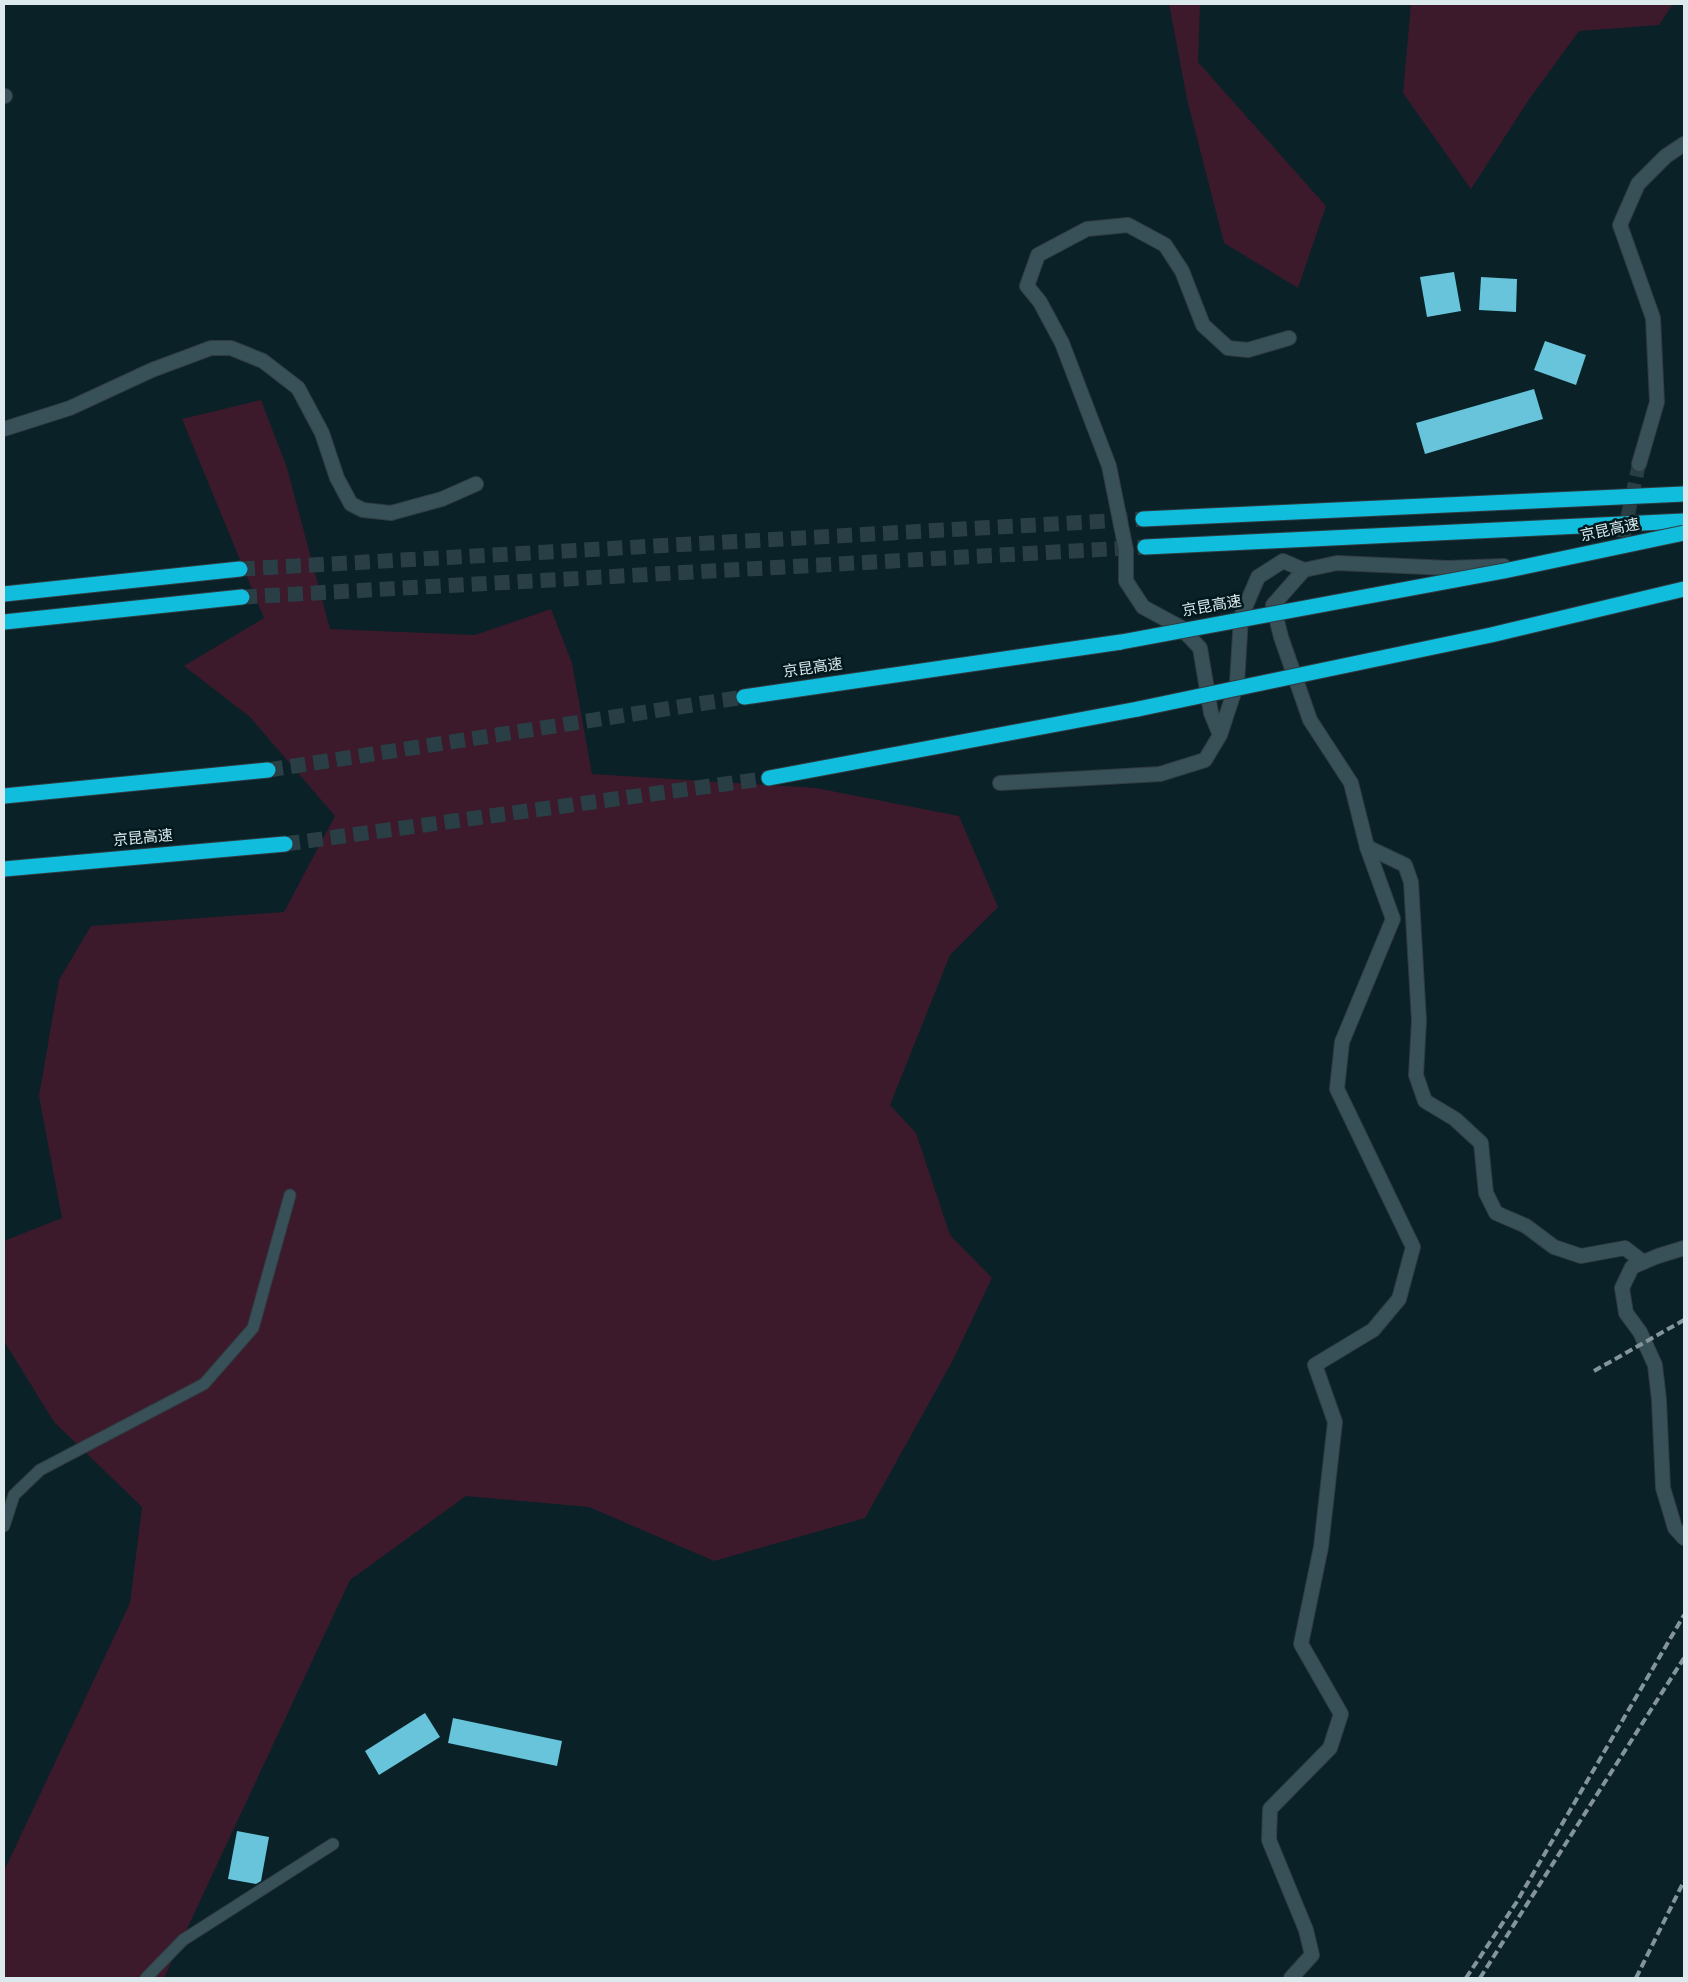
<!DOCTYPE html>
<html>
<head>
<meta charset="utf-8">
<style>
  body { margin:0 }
  #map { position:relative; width:1688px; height:1982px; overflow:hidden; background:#092127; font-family:"Nunito Sans",sans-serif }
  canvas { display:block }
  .frame { position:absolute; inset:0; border:5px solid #dceaee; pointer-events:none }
</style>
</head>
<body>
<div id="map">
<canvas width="1688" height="1982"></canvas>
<div class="frame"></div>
</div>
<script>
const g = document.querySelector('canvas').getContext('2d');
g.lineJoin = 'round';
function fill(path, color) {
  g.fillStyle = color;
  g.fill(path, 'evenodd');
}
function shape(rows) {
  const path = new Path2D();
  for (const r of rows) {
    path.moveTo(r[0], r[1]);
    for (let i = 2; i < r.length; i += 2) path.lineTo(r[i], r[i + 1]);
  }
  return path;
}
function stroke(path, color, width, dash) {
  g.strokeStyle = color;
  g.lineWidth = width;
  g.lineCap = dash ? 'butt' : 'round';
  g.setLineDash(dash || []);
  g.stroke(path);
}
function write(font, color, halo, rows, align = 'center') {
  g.font = font + ' "Nunito Sans","Noto Sans SC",sans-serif';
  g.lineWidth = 5;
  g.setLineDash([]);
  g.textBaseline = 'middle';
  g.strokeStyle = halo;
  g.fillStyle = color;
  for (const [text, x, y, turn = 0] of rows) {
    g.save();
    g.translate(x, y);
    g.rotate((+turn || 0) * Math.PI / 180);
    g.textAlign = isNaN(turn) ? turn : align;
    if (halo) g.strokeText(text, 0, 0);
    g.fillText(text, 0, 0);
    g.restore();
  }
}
fill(shape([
  [1169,4,1200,4,1198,62,1326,206,1298,288,1224,243,1187,99],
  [1411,4,1673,4,1659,25,1579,31,1528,101,1471,189,1403,93],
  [261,400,287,468,330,629,475,635,551,609,572,663,592,774,816,788,959,816,998,907,950,955,890,1105,916,1133,950,1235,992,1278,953,1360,865,1518,714,1561,589,1507,466,1496,350,1580,164,1978,4,1978,4,1871,130,1603,142,1507,54,1422,4,1341,4,1241,62,1218,39,1096,59,980,91,926,284,912,335,816,250,717,184,666,264,618,182,419]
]), '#3c1a2b');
fill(shape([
  [1454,272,1461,311,1427,317,1420,277],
  [1481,277,1517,279,1516,312,1479,310],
  [1545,341,1586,355,1576,385,1534,370],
  [1534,389,1543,419,1425,454,1416,423],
  [425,1713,440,1737,379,1775,365,1751],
  [453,1718,562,1741,557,1766,448,1743],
  [237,1831,269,1837,261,1881,256,1884,228,1879]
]), '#67c4da');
stroke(shape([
  [1623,538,1639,464]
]), '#293f45', 14, [14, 7]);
stroke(shape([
  [240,569,1143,519],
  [242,597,1145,547],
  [268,770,744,697],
  [285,844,769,778]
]), '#293f45', 15, [15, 8]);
const service = shape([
  [4,1526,14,1495,40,1470,204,1384,253,1328,290,1195],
  [146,1978,183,1940,333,1844]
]);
const minor = shape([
  [4,96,5,96],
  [4,429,70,408,152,370,211,348,231,348,263,361,298,388,322,433,337,478,351,504,363,510,391,513,442,499,476,484],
  [1220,735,1211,713,1200,648,1180,627,1143,607,1126,581,1126,550,1109,466,1062,343,1040,302,1027,286,1038,255,1087,229,1128,225,1165,245,1182,271,1203,325,1228,348,1248,350,1289,338],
  [1000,783,1160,774,1205,760,1220,735,1237,683,1241,617,1258,577,1283,561,1304,570],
  [1367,847,1405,865,1411,882,1419,1021,1416,1075,1425,1101,1455,1119,1481,1143,1486,1193,1496,1213,1526,1226,1554,1247,1581,1256,1625,1248,1643,1262],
  [1684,1248,1658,1256,1632,1267,1622,1288,1626,1313,1640,1332,1655,1365,1659,1400,1663,1488,1675,1528,1684,1538]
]);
const tertiary = shape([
  [1639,464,1657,402,1653,318,1620,225,1638,184,1666,156,1684,144],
  [1291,1978,1312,1955,1306,1930,1269,1840,1270,1809,1330,1748,1341,1714,1301,1644,1321,1547,1335,1422,1315,1365,1373,1330,1399,1299,1413,1247,1337,1089,1342,1042,1393,919,1367,847,1351,783,1310,720,1281,637,1273,605,1304,570,1337,563,1448,568,1504,566]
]);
const motorway = shape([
  [1143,519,1684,494],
  [1145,547,1684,521],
  [4,594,240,569],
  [4,622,242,597],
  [744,697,1121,642],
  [769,778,1138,709],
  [4,796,268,770],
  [4,869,285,844]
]);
stroke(service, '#303b41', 13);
stroke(minor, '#303b41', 16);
stroke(tertiary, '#303b41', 16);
stroke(motorway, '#303b41', 17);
stroke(service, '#385158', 11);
stroke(minor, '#385158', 14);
stroke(tertiary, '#385158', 14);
stroke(motorway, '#11bddc', 15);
stroke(shape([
  [1594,1371,1684,1320],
  [1466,1978,1516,1903,1684,1615],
  [1480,1978,1684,1658],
  [1636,1978,1684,1881]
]), '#83959a', 4, [8, 4]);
const motorwayBridge = shape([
  [1121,642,1504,571,1684,533],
  [1138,709,1491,635,1684,589]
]);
stroke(motorwayBridge, '#303b41', 17, []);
stroke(motorwayBridge, '#11bddc', 15);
write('15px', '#dceaee', '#01181d', [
  ["京昆高速",1610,531,-12],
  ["京昆高速",1212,607,-10],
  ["京昆高速",813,669,-8],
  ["京昆高速",143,839,-5]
]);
</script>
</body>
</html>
